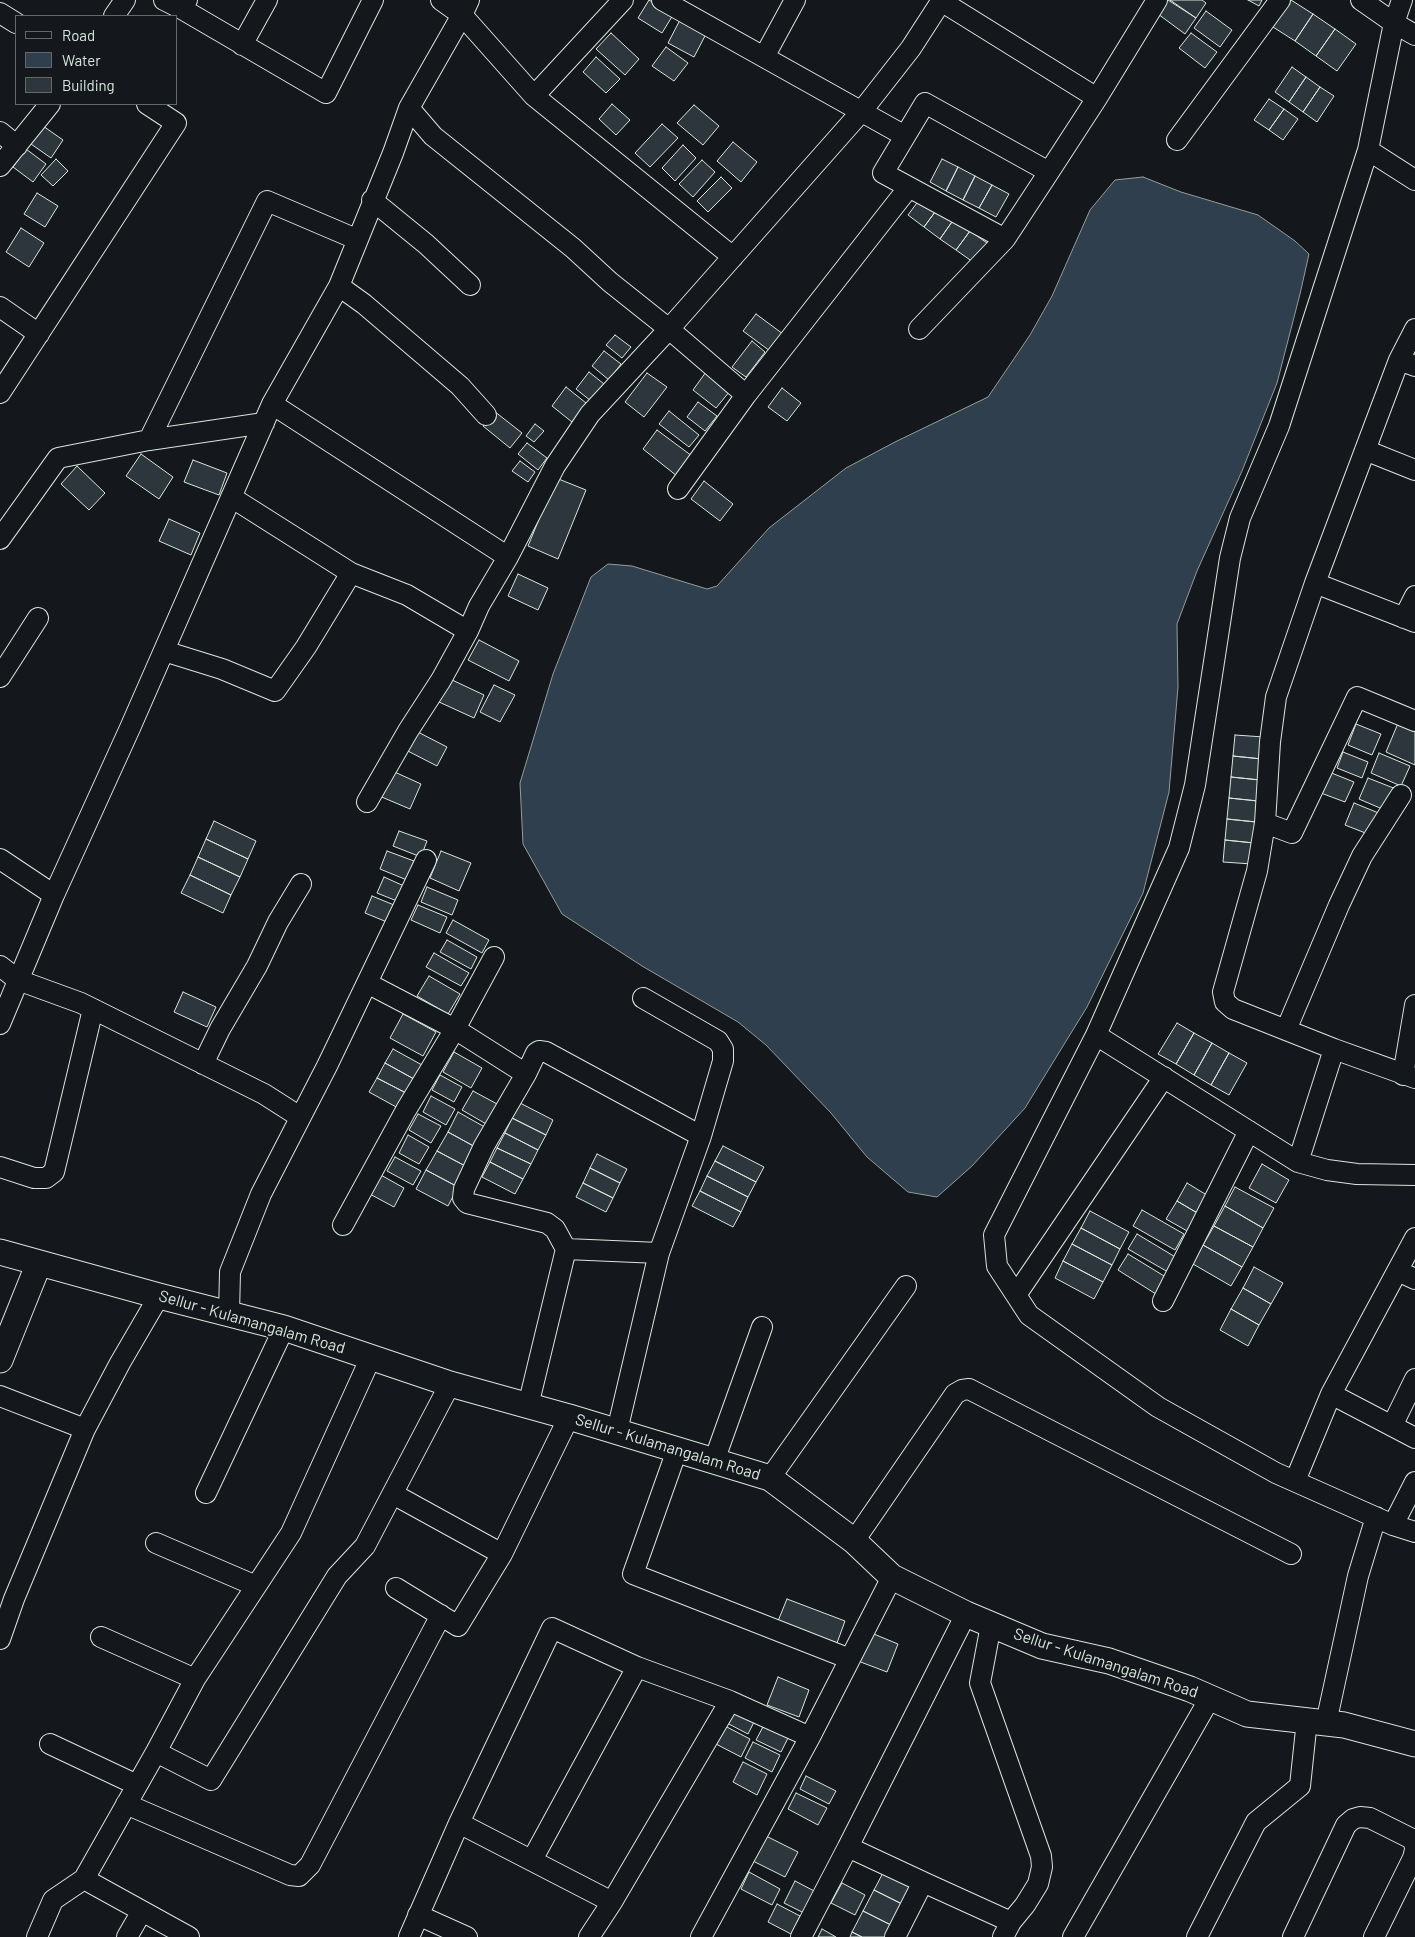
<!DOCTYPE html>
<html>
<head>
<meta charset="utf-8">
<style>
  body { margin:0 }
  #map { position:relative; width:1415px; height:1937px; overflow:hidden; background:#14181c; font-family:Barlow,sans-serif }
  canvas { display:block }
  .legend { position:absolute; left:15px; top:15px; width:162px; height:90px; box-sizing:border-box; background:#14181c; border:1px solid #626a69; margin:0; padding:6px 9px; list-style:none; font-size:15px; color:#d8e6dc }
  .legend li { display:flex; align-items:center; gap:10px; height:25px }
  .legend b { width:25px; border:1px solid #626a69 }
</style>
</head>
<body>
<div id="map">
<canvas width="1415" height="1937"></canvas>
<ul class="legend">
<li><b style="height:6px;background:#14181c"></b>Road</li>
<li><b style="height:14px;background:#2f3f4d"></b>Water</li>
<li><b style="height:14px;background:#2c363c"></b>Building</li>
</ul>
</div>
<script>
const g = document.querySelector('canvas').getContext('2d');
g.lineJoin = 'round';
function fill(path, color) {
  g.fillStyle = color;
  g.fill(path, 'evenodd');
}
function shape(rows) {
  const path = new Path2D();
  for (const r of rows) {
    path.moveTo(r[0], r[1]);
    for (let i = 2; i < r.length; i += 2) path.lineTo(r[i], r[i + 1]);
  }
  return path;
}
function stroke(path, color, width, dash) {
  g.strokeStyle = color;
  g.lineWidth = width;
  g.lineCap = dash ? 'butt' : 'round';
  g.setLineDash(dash || []);
  g.stroke(path);
}
function write(font, color, halo, rows, align = 'center') {
  g.font = font + ' Barlow,sans-serif';
  g.lineWidth = 4;
  g.setLineDash([]);
  g.textBaseline = 'middle';
  g.strokeStyle = halo;
  g.fillStyle = color;
  for (const [text, x, y, turn = 0] of rows) {
    g.save();
    g.translate(x, y);
    g.rotate((+turn || 0) * Math.PI / 180);
    g.textAlign = isNaN(turn) ? turn : align;
    if (halo) g.strokeText(text, 0, 0);
    g.fillText(text, 0, 0);
    g.restore();
  }
}
const water = shape([
  [1143,177,1181,192,1258,215,1295,241,1309,254,1300,294,1277,383,1242,471,1197,571,1177,624,1178,687,1169,792,1143,893,1087,1007,1025,1108,972,1166,937,1197,908,1192,867,1157,831,1113,766,1045,738,1022,642,966,562,914,523,844,520,783,553,674,591,577,608,564,632,566,707,589,717,586,769,528,846,468,895,442,988,397,1030,335,1052,296,1090,210,1115,180,1143,177]
]);
fill(water, '#2f3f4d');
stroke(water, '#939e99', 1);
const building = shape([
  [649,0,673,15,662,33,638,18,649,0],
  [1168,0,1196,18,1185,34,1158,14,1168,0],
  [1170,0,1202,0,1206,3,1196,18,1170,0],
  [1248,0,1262,0,1259,6,1248,0],
  [1291,0,1313,14,1295,41,1273,27,1291,0],
  [1206,11,1232,30,1220,47,1194,28,1206,11],
  [1313,14,1335,29,1316,56,1295,41,1313,14],
  [680,20,706,34,694,57,668,43,680,20],
  [1335,29,1356,44,1337,71,1316,56,1335,29],
  [611,33,639,59,625,75,596,49,611,33],
  [1191,33,1217,52,1205,68,1179,48,1191,33],
  [666,47,688,63,674,81,652,66,666,47],
  [596,57,620,79,606,93,583,72,596,57],
  [1292,67,1306,77,1289,102,1275,92,1292,67],
  [1306,77,1320,87,1303,112,1289,102,1306,77],
  [1320,87,1334,96,1317,122,1303,112,1320,87],
  [1269,99,1284,109,1269,130,1254,120,1269,99],
  [612,104,630,120,616,135,599,119,612,104],
  [694,105,719,126,703,145,677,123,694,105],
  [1284,109,1298,119,1283,140,1269,130,1284,109],
  [662,124,678,138,650,167,635,153,662,124],
  [43,126,63,140,51,158,31,144,43,126],
  [733,142,757,162,741,182,717,161,733,142],
  [683,145,696,158,675,181,662,168,683,145],
  [26,149,46,164,33,182,13,167,26,149],
  [56,159,68,171,53,186,41,175,56,159],
  [942,159,958,167,946,191,930,182,942,159],
  [702,160,715,172,693,197,679,184,702,160],
  [958,167,975,176,963,200,946,191,958,167],
  [975,176,992,185,979,208,963,200,975,176],
  [721,177,732,188,708,212,697,201,721,177],
  [992,185,1009,194,996,217,979,208,992,185],
  [37,193,58,206,45,227,24,214,37,193],
  [922,196,938,208,924,227,908,215,922,196],
  [938,208,954,219,940,239,924,227,938,208],
  [954,219,970,231,956,250,940,239,954,219],
  [21,228,44,243,29,267,6,252,21,228],
  [970,231,987,243,973,262,956,250,970,231],
  [756,314,783,334,770,351,743,331,756,314],
  [615,335,631,347,622,358,606,345,615,335],
  [752,341,765,352,746,377,732,367,752,341],
  [604,351,621,364,609,380,592,366,604,351],
  [589,372,604,384,591,401,576,389,589,372],
  [706,372,730,391,716,408,693,390,706,372],
  [647,373,667,387,644,417,625,402,647,373],
  [566,387,586,403,572,422,552,406,566,387],
  [782,388,801,403,787,421,768,407,782,388],
  [698,402,717,416,705,431,687,417,698,402],
  [494,411,522,433,510,448,483,426,494,411],
  [669,411,699,435,689,447,659,424,669,411],
  [535,424,544,431,534,442,526,436,535,424],
  [657,430,692,456,677,476,643,449,657,430],
  [527,443,547,458,538,470,518,454,527,443],
  [141,454,173,477,159,499,126,476,141,454],
  [193,460,227,473,219,495,184,482,193,460],
  [520,461,535,472,528,482,512,471,520,461],
  [77,466,105,493,89,510,61,484,77,466],
  [556,478,586,490,558,559,528,546,556,478],
  [704,481,733,504,720,521,691,499,704,481],
  [169,519,200,533,191,555,159,541,169,519],
  [518,574,548,588,538,610,508,596,518,574],
  [479,640,519,661,509,681,468,660,479,640],
  [450,679,484,695,474,718,439,702,450,679],
  [494,685,515,695,500,722,480,712,494,685],
  [1399,721,1415,728,1415,765,1386,752,1399,721],
  [1356,724,1381,734,1372,755,1348,745,1356,724],
  [412,729,447,747,437,766,402,748,412,729],
  [1235,735,1264,737,1262,759,1233,756,1235,735],
  [1343,752,1368,762,1362,778,1337,768,1343,752],
  [1379,753,1410,766,1401,786,1371,773,1379,753],
  [1233,756,1262,759,1260,780,1231,777,1233,756],
  [388,769,421,784,410,809,377,795,388,769],
  [1329,772,1354,782,1345,802,1321,793,1329,772],
  [1231,777,1260,780,1258,801,1229,798,1231,777],
  [1368,778,1396,789,1387,811,1359,799,1368,778],
  [1229,798,1258,801,1256,822,1227,819,1229,798],
  [1354,803,1381,814,1373,836,1345,825,1354,803],
  [1227,819,1256,822,1254,843,1225,840,1227,819],
  [214,821,256,841,248,859,206,839,214,821],
  [399,831,427,841,421,857,393,846,399,831],
  [206,839,248,859,240,877,198,857,206,839],
  [1225,840,1254,843,1252,864,1223,862,1225,840],
  [387,851,414,861,407,880,380,869,387,851],
  [441,851,471,863,459,891,430,878,441,851],
  [198,857,240,877,231,895,190,875,198,857],
  [190,875,231,895,223,913,181,893,190,875],
  [384,877,404,886,397,901,377,893,384,877],
  [427,887,458,900,452,915,421,902,427,887],
  [372,896,394,905,387,922,365,913,372,896],
  [418,905,447,917,440,933,411,920,418,905],
  [453,920,489,940,482,953,446,933,453,920],
  [447,940,477,957,471,969,440,952,447,940],
  [434,953,469,973,461,986,426,967,434,953],
  [429,976,460,994,448,1014,417,996,429,976],
  [183,992,216,1007,207,1027,174,1012,183,992],
  [403,1014,436,1032,423,1056,390,1038,403,1014],
  [1177,1023,1194,1033,1176,1064,1158,1054,1177,1023],
  [1194,1033,1212,1043,1194,1075,1176,1064,1194,1033],
  [1212,1043,1229,1053,1211,1085,1194,1075,1212,1043],
  [393,1049,422,1065,414,1079,385,1063,393,1049],
  [454,1052,482,1068,471,1088,443,1072,454,1052],
  [1229,1053,1247,1063,1229,1095,1211,1085,1229,1053],
  [385,1063,414,1079,406,1093,377,1078,385,1063],
  [440,1075,462,1087,454,1102,432,1090,440,1075],
  [377,1078,406,1093,398,1108,369,1092,377,1078],
  [473,1091,499,1105,488,1125,462,1110,473,1091],
  [431,1096,455,1109,446,1125,423,1112,431,1096],
  [520,1103,553,1120,546,1135,512,1118,520,1103],
  [458,1112,490,1130,479,1149,448,1132,458,1112],
  [418,1114,441,1126,431,1143,409,1130,418,1114],
  [512,1118,546,1135,538,1150,505,1133,512,1118],
  [448,1132,479,1149,469,1168,437,1151,448,1132],
  [505,1133,538,1150,531,1164,497,1148,505,1133],
  [408,1135,429,1147,419,1164,399,1153,408,1135],
  [723,1146,764,1167,756,1182,715,1161,723,1146],
  [497,1148,531,1164,523,1179,490,1162,497,1148],
  [437,1151,469,1168,458,1187,426,1170,437,1151],
  [597,1154,627,1169,620,1183,590,1168,597,1154],
  [395,1157,421,1171,413,1185,387,1171,395,1157],
  [715,1161,756,1182,748,1197,707,1176,715,1161],
  [490,1162,523,1179,515,1194,482,1177,490,1162],
  [1262,1164,1289,1180,1276,1203,1249,1188,1262,1164],
  [590,1168,620,1183,613,1198,583,1183,590,1168],
  [426,1170,458,1187,448,1206,416,1189,426,1170],
  [379,1174,404,1188,394,1207,368,1193,379,1174],
  [707,1176,748,1197,741,1212,700,1191,707,1176],
  [583,1183,613,1198,606,1212,576,1197,583,1183],
  [1187,1183,1210,1197,1199,1214,1177,1201,1187,1183],
  [1235,1187,1274,1208,1263,1228,1225,1206,1235,1187],
  [700,1191,741,1212,733,1227,692,1206,700,1191],
  [1177,1201,1199,1214,1189,1232,1166,1219,1177,1201],
  [1225,1206,1263,1228,1253,1247,1214,1226,1225,1206],
  [1142,1210,1184,1234,1175,1250,1133,1226,1142,1210],
  [1090,1211,1129,1232,1120,1249,1081,1228,1090,1211],
  [1214,1226,1253,1247,1242,1267,1203,1245,1214,1226],
  [1081,1228,1120,1249,1112,1265,1072,1244,1081,1228],
  [1137,1234,1177,1258,1168,1272,1128,1249,1137,1234],
  [1072,1244,1112,1265,1103,1282,1063,1261,1072,1244],
  [1203,1245,1242,1267,1231,1286,1193,1264,1203,1245],
  [1128,1254,1169,1279,1159,1296,1118,1270,1128,1254],
  [1063,1261,1103,1282,1094,1299,1055,1278,1063,1261],
  [1254,1267,1283,1283,1271,1304,1243,1288,1254,1267],
  [1243,1288,1271,1304,1259,1325,1231,1309,1243,1288],
  [1231,1309,1259,1325,1248,1346,1220,1330,1231,1309],
  [787,1599,845,1621,837,1643,778,1621,787,1599],
  [869,1632,898,1644,887,1672,858,1661,869,1632],
  [778,1677,809,1690,799,1717,767,1705,778,1677],
  [732,1709,755,1720,748,1734,725,1722,732,1709],
  [764,1725,788,1738,781,1752,756,1740,764,1725],
  [725,1726,750,1739,741,1757,716,1744,725,1726],
  [753,1742,780,1755,772,1772,745,1758,753,1742],
  [743,1762,767,1774,757,1795,733,1782,743,1762],
  [806,1776,836,1791,829,1804,800,1789,806,1776],
  [796,1793,827,1808,818,1825,788,1809,796,1793],
  [760,1833,798,1852,785,1877,747,1858,760,1833],
  [885,1869,917,1885,906,1906,874,1890,885,1869],
  [749,1872,780,1889,772,1905,741,1889,749,1872],
  [795,1881,818,1893,806,1914,784,1903,795,1881],
  [842,1883,865,1895,855,1915,831,1903,842,1883],
  [874,1890,906,1906,895,1927,863,1911,874,1890],
  [777,1904,800,1916,791,1934,768,1922,777,1904],
  [863,1911,895,1927,890,1937,862,1937,852,1932,863,1911],
  [822,1929,836,1937,818,1937,822,1929],
  [852,1932,862,1937,850,1937,852,1932]
]);
fill(building, '#2c363c');
stroke(building, '#d8e6dc', 1);
const minor = shape([
  [164,0,182,9,187,0],
  [441,0,462,15,534,96,733,257],
  [662,0,905,136],
  [1361,0,1394,23,1402,0],
  [941,1,1097,98],
  [182,9,326,93,373,0],
  [0,13,16,23],
  [114,16,125,0],
  [1415,35,1394,23,1368,150,1415,180],
  [242,45,267,0],
  [764,57,795,0],
  [534,96,623,0],
  [409,108,433,136,573,248,610,282,669,329,861,112,911,48,942,0],
  [0,132,17,146],
  [1177,140,1280,0],
  [0,166,50,104],
  [1049,172,925,103,883,173,1005,239,1049,172,1097,98,1157,0],
  [372,200,426,244,470,285],
  [339,286,364,304,460,386,486,415],
  [0,307,39,334],
  [919,329,1005,239],
  [1399,360,1415,329],
  [1415,366,1399,360,1315,583,1415,622],
  [0,393,176,123,147,104],
  [272,404,508,557,555,466,590,414,669,329,746,395],
  [149,440,267,201,356,239],
  [1365,450,1415,470],
  [678,489,746,395,909,187],
  [231,497,351,573],
  [0,539,58,458,149,440,264,423],
  [1315,583,1276,697,1270,742,1265,823,1257,871,1223,992,1225,1002,1233,1009,1334,1049],
  [1404,618,1415,596],
  [164,651,222,669,275,691,306,647,351,573,407,595,468,631],
  [0,677,38,618],
  [367,802,408,731,441,680,468,631,479,606,508,557],
  [1265,823,1292,833,1357,697,1415,721],
  [0,859,54,895],
  [0,966,18,980,81,1003,264,1094,300,1117],
  [367,983,455,1029,526,1074,484,1146,464,1189,463,1198,467,1203,547,1223,555,1229,566,1249],
  [0,1024,54,895,130,728,272,404,339,286,393,153,409,108,462,15,469,0],
  [1286,1030,1339,905,1362,856,1401,795],
  [1096,1035,1179,848,1195,785,1230,558,1240,518,1279,426,1368,150],
  [203,1064,220,1029,257,966,278,922,301,884],
  [526,1074,536,1053,539,1051,546,1052,701,1136],
  [1403,1075,1415,1005],
  [1415,1078,1334,1049,1298,1162,1327,1170,1357,1174,1415,1175],
  [1298,1162,1096,1035,994,1235,997,1266,1029,1315,1158,1407,1276,1473,1393,1525],
  [0,1167,34,1178,46,1178,54,1172,93,1009],
  [343,1225,406,1110,455,1029,494,957],
  [1415,1238,1331,1394,1415,1438],
  [1398,1271,1415,1279],
  [1016,1295,1164,1077],
  [1163,1301,1249,1131],
  [229,1314,230,1272,261,1194,327,1066,426,860],
  [0,1396,85,1429,14,1599,0,1639],
  [528,1406,566,1249,659,1253],
  [1392,1426,1415,1379],
  [85,1429,120,1363,159,1296],
  [617,1431,659,1253,701,1136,723,1061,723,1049,718,1041,643,998],
  [677,1450,633,1574,850,1659],
  [714,1461,762,1327],
  [770,1478,906,1286],
  [1295,1481,1331,1394],
  [1415,1482,1393,1525,1415,1532],
  [206,1493,284,1328],
  [393,1494,502,1554],
  [854,1541,955,1394,962,1390,969,1389,1291,1554],
  [156,1543,256,1586],
  [396,1588,458,1626,502,1554,569,1417],
  [991,1625,980,1683,1041,1856,1042,1867,1038,1884,1025,1905,1011,1922,1003,1937],
  [101,1637,195,1679],
  [1326,1723,1358,1576,1376,1517],
  [50,1744,137,1785],
  [156,1752,195,1679,291,1533,371,1357],
  [126,1804,290,1875,299,1876,310,1865,441,1615],
  [848,1847,966,1614],
  [532,1860,637,1667],
  [84,1879,189,1937],
  [923,1882,1011,1922],
  [612,1902,730,1701],
  [418,1915,467,1937],
  [37,1937,53,1900,84,1879,156,1752,211,1780,337,1576,365,1546,450,1384],
  [127,1937,142,1911],
  [409,1937,459,1823],
  [589,1937,612,1902,459,1823,552,1628,637,1667,730,1701,810,1737,892,1577],
  [701,1937,810,1737],
  [801,1937,848,1847,923,1882,895,1937],
  [1073,1937,1210,1698],
  [1197,1937,1256,1822,1300,1786,1307,1720],
  [1293,1937,1346,1825,1353,1819,1360,1817,1370,1818,1412,1839,1415,1846],
  [1374,1937,1413,1858,1415,1850]
]);
const major = shape([
  [0,1252,159,1296,284,1328,450,1384,569,1417,770,1478,854,1541,892,1577,966,1614,1042,1646,1109,1661,1190,1689,1247,1714,1344,1725,1415,1744],
  [0,1360,39,1263]
]);
stroke(minor, '#d8e6dc', 22);
stroke(major, '#d8e6dc', 27);
stroke(minor, '#14181c', 20);
stroke(major, '#14181c', 25);
write('16px', '#d8e6dc', '#14181c', [
  ["Sellur - Kulamangalam Road",252,1322,16],
  ["Sellur - Kulamangalam Road",668,1447,17],
  ["Sellur - Kulamangalam Road",1106,1663,18]
]);
</script>
</body>
</html>
